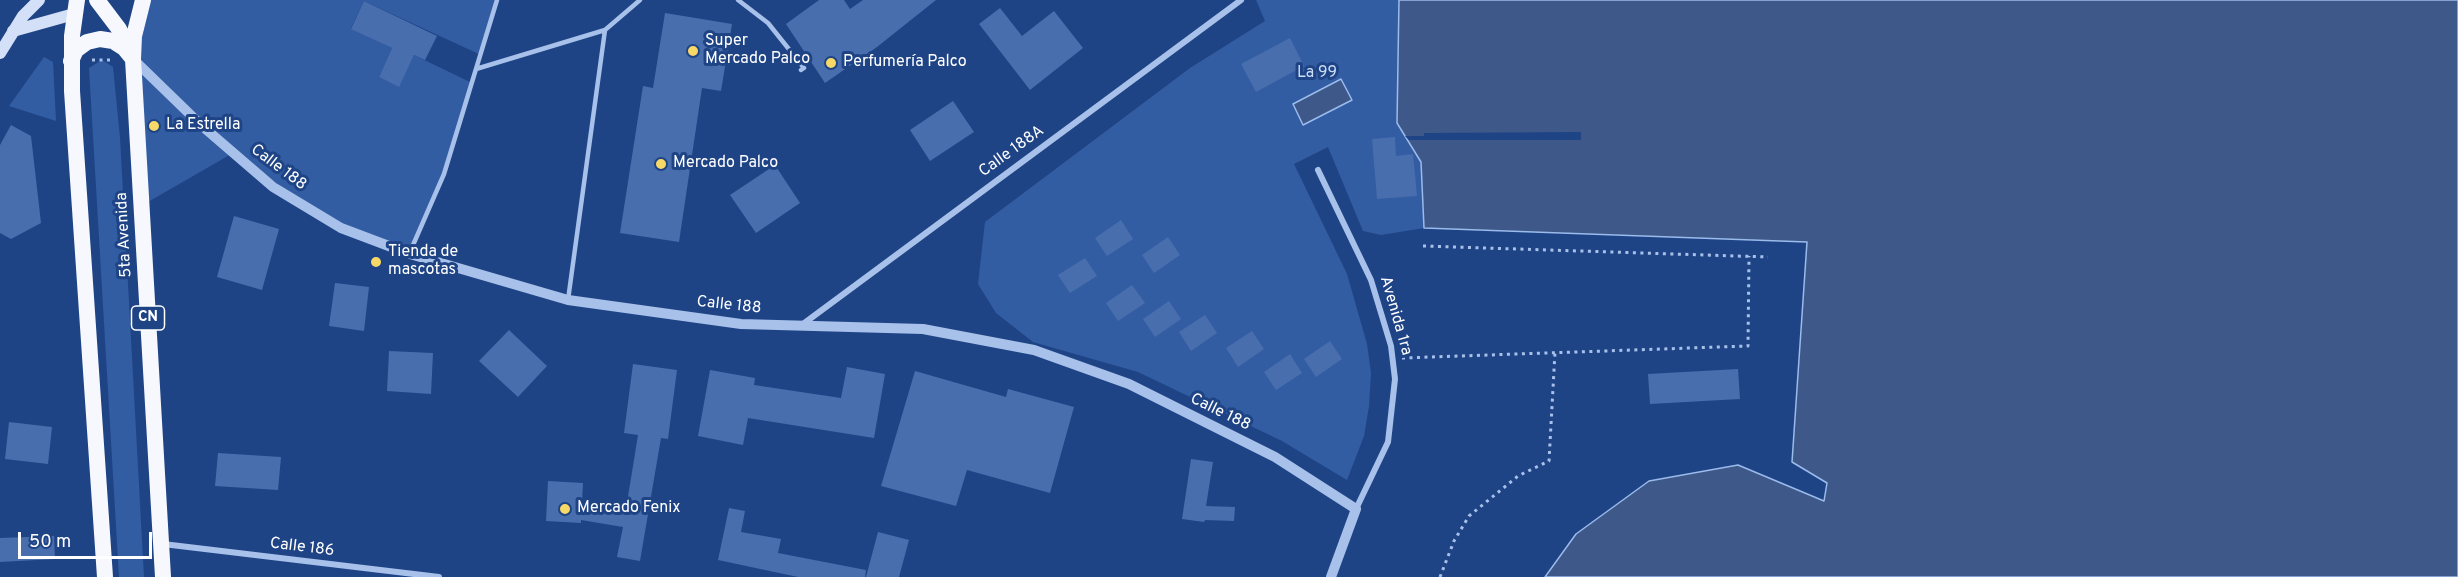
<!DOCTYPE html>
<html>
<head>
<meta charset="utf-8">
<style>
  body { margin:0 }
  #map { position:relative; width:2458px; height:577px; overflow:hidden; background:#1f4486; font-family:Overpass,sans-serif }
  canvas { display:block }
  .scale { position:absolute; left:18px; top:532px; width:134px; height:27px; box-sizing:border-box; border:3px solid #fff; border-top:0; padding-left:8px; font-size:18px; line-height:21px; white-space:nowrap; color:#fff; -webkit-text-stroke:4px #1f4486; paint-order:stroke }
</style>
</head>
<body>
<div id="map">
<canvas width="2458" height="577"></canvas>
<div class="scale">50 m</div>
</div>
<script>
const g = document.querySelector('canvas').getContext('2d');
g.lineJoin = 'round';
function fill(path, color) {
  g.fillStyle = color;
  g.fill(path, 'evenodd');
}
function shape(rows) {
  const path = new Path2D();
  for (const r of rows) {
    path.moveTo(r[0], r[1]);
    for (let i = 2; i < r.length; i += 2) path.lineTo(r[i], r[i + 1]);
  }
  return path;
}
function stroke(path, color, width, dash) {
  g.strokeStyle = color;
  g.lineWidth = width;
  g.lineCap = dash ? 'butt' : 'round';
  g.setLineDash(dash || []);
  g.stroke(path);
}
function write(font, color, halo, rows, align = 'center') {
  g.font = font + ' Overpass,sans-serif';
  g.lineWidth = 6;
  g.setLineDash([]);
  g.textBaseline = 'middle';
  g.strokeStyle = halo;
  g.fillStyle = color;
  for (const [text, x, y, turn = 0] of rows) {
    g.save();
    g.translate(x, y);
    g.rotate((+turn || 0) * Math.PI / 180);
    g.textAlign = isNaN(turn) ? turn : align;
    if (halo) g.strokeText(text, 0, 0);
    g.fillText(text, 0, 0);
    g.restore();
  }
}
fill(shape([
  [143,0,497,0,481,55,364,1,351,28,392,48,379,77,398,86,414,55,472,83,444,174,410,254,341,228,233,153,141,206,137,134],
  [1256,0,1399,0,1397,123,1421,162,1424,228,1381,235,1363,231,1328,147,1294,164,1347,274,1367,344,1371,373,1369,406,1364,436,1347,480,1282,441,1138,372,1033,342,996,313,978,284,985,222,1190,68,1265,21],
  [44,57,53,62,56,121,9,106],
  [102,60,113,67,120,138,144,577,119,577,89,68]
]), '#335da3');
const water = shape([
  [1399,0,2458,0,2458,577,1545,577,1576,534,1649,481,1738,465,1824,501,1827,483,1792,462,1807,242,1424,228,1421,162,1397,123,1399,0],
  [1341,79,1352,100,1303,125,1293,104,1341,79]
]);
fill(water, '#3e5989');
stroke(water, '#9bbbec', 1.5);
fill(shape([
  [1581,132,1581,140,1409,140,1405,136,1424,136,1424,133]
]), '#1f4486');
fill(shape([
  [819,0,844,0,850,9,863,0,936,0,877,47,825,83,786,24],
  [364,1,437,36,425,60,414,55,399,87,379,77,392,48,351,29],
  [1000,8,1022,36,1054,11,1083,48,1030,90,979,24],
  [665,13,732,24,721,91,702,88,679,242,620,233,643,86,653,88],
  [1290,38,1304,66,1256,92,1241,64],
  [953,101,974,132,930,161,910,130],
  [11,125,31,136,41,223,11,239,0,233,0,145],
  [1395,137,1396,156,1413,154,1417,196,1377,199,1372,139],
  [775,165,800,203,756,233,730,195],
  [234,216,279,229,262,290,217,277],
  [1121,220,1133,239,1107,256,1095,238],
  [1168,237,1180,255,1154,273,1142,255],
  [1085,258,1097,276,1070,293,1058,275],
  [335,283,369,287,364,331,329,326],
  [1132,285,1145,303,1118,321,1106,303],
  [1169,301,1181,319,1155,337,1143,319],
  [1205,315,1217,333,1191,351,1179,332],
  [509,330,547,366,518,397,479,361],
  [1252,331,1264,349,1238,367,1226,348],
  [1330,341,1342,359,1316,377,1304,359],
  [389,351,433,353,431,394,387,391],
  [1290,354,1302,373,1276,390,1264,372],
  [633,364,677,370,668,439,661,438,640,561,617,557,623,527,581,520,581,523,546,521,548,481,583,483,582,502,626,509,638,435,624,433],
  [847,367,885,374,874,438,748,418,743,445,698,436,710,370,755,378,754,385,841,398],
  [1738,369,1740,399,1650,404,1648,374],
  [915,371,1006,397,1008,389,1074,407,1050,493,967,470,956,506,881,486],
  [9,422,52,427,48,464,5,459],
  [218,453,281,457,278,490,215,486],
  [1191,459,1213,462,1206,506,1235,507,1234,521,1205,520,1204,522,1182,519],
  [729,508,745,511,741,532,781,539,778,553,866,570,865,577,798,577,718,560],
  [878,532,909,540,899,577,866,577],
  [54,536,55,559,0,562,0,538]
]), '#486eae');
stroke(shape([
  [92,60,110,60],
  [1423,246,1768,257],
  [1402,358,1748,346,1749,256],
  [1440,577,1454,541,1469,516,1518,476,1549,461,1555,352]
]), '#a8c1ea', 3, [3, 4.5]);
stroke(shape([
  [738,0,768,23,804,68,801,70],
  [605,30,640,0],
  [476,69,605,30,568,300],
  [410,252,444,174,497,0]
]), '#a8c1ea', 4.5);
stroke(shape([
  [1318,170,1371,280,1391,346,1395,379,1388,442,1356,509],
  [803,324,1241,0],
  [163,544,439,577]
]), '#a8c1ea', 6);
stroke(shape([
  [133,59,201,125,273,187,341,228,410,254,568,300,741,324,923,329,1034,350,1129,384,1275,457,1356,509,1331,577]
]), '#a8c1ea', 10);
stroke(shape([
  [13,31,74,14],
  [0,53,23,16,39,0]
]), '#d3e0f8', 12);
stroke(shape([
  [77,0,72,36,72,91,105,577],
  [97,0,119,29,130,53],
  [143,0,134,36,133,59,163,577],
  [71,61,76,50,87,42,100,39,113,41,124,48,133,59]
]), '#f6f8fe', 16);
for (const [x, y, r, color] of [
  [693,51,6,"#f8d968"],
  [831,63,6,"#f8d968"],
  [154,126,6,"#f8d968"],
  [661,164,6,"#f8d968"],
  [376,262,6,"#f8d968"],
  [565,509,6,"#f8d968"]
]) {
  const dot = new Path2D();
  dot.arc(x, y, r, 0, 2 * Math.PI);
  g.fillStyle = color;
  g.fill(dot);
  stroke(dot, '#1f4486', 2);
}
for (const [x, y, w] of [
  [148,318,33]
]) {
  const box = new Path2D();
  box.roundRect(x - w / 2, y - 12, w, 24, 4.5);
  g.fillStyle = '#1f4486';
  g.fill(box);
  stroke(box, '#fff', 1.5);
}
write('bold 15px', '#fff', null, [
  ["CN",148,318]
]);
write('16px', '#fff', '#1f4486', [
  ["Super",705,42],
  ["Mercado Palco",705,60],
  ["Perfumería Palco",843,63],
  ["La Estrella",166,126],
  ["Mercado Palco",673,164],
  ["Tienda de",388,253],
  ["mascotas",388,271],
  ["Mercado Fenix",577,509]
], 'left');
write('16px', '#ccddf7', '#1f4486', [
  ["La 99",1317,74]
]);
write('16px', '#fff', '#1f4486', [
  ["Calle 188A",1012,152,-36],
  ["Calle 188",278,168,37],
  ["5ta Avenida",125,235,-93],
  ["Calle 188",729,306,6],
  ["Avenida 1ra",1395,316,74],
  ["Calle 188",1220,413,26],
  ["Calle 186",302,548,7]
]);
</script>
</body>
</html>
